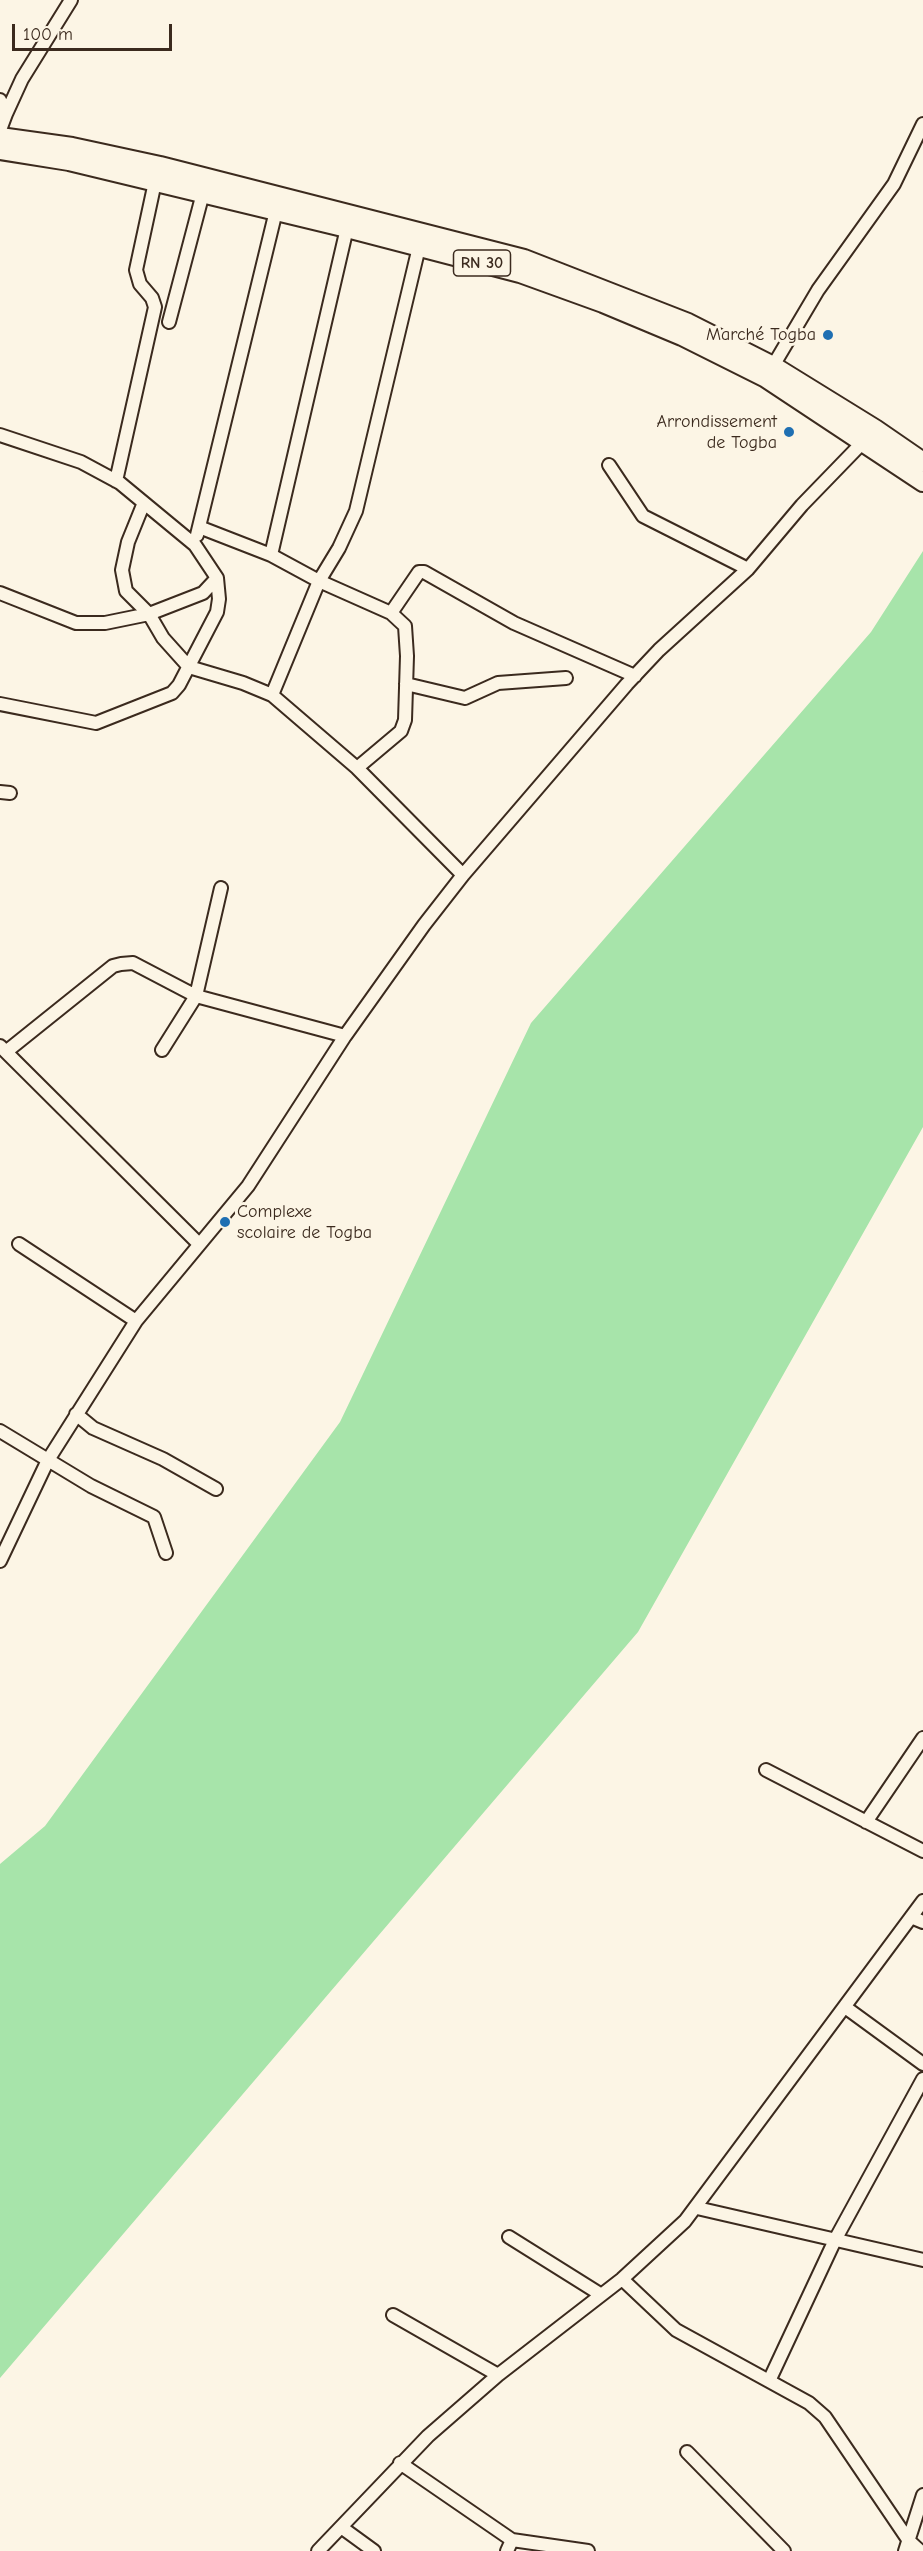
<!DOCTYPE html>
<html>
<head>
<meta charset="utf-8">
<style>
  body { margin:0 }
  #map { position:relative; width:923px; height:2551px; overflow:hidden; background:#fcf5e5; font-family:"Comic Neue",sans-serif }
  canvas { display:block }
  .scale { position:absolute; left:12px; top:24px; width:160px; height:27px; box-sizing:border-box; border:3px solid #3b2a1e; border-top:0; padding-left:8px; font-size:18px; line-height:21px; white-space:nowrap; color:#3b2a1e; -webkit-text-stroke:4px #fcf5e5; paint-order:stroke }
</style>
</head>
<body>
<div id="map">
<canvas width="923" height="2551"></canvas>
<div class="scale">100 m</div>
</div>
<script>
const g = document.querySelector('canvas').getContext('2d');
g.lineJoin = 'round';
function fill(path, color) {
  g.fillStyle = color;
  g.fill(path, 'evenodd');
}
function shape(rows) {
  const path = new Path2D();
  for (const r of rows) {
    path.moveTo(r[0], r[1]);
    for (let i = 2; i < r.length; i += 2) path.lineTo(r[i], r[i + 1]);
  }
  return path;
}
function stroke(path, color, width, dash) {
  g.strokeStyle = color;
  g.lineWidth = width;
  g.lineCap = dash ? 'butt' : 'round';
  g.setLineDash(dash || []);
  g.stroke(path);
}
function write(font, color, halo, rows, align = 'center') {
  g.font = font + ' "Comic Neue",sans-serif';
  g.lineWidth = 6;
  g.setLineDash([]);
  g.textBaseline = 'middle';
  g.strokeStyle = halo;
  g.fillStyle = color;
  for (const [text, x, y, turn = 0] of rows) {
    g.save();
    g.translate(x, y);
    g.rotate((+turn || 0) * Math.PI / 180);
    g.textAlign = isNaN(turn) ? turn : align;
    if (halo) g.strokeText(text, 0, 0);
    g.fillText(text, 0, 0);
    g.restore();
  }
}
fill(shape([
  [923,551,923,1127,638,1632,0,2378,0,1864,45,1826,340,1422,531,1023,871,632]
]), '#a7e4aa');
const minor = shape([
  [0,100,6,114,0,130],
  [6,114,22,79,71,0],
  [169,322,203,193],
  [770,371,818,290,894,184,923,124],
  [0,435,81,462,120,483,195,545,217,578,219,599,217,612,179,685,172,693,96,723,0,704],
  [609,465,643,516,748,569],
  [116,481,155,307,152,298,140,284,136,270,155,182],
  [143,505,128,542,122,570,126,591,149,614,163,638,189,667,243,683,272,695,357,768,463,875],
  [199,527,271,555,319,581,391,613,405,626,407,656,405,720,401,731,357,768],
  [197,535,276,211],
  [271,555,347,228],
  [0,593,76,623,105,623,149,614,203,593,217,578],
  [391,613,419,572,424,572,514,623,635,676],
  [406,684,465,698,498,683,566,678],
  [272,695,319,581,339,548,356,511,419,247],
  [0,792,10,793],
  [0,1046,199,1244],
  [162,1050,196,996,221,888],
  [7,1051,113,966,121,964,133,963,196,996,345,1036],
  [19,1244,136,1321],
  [76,1414,93,1428,163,1459,216,1489],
  [0,1431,91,1486,154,1517,166,1553],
  [0,1561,48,1460,136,1321,248,1186,345,1036,424,925,463,875,627,684,659,650,748,569,802,505,864,441],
  [766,1770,923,1851],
  [866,1822,923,1738],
  [911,1917,923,1922],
  [845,2007,923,2064],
  [697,2208,923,2260],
  [509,2237,600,2294],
  [622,2279,676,2330,809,2403,825,2417,909,2541,920,2551],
  [393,2315,498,2375],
  [769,2381,835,2240,923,2079],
  [687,2452,784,2551],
  [400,2463,512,2540,588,2551],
  [341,2527,374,2551],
  [318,2551,428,2436,498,2375,622,2279,685,2221,923,1901],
  [507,2551,512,2540],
  [905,2551,923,2495]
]);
const primary = shape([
  [0,137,72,147,160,166,524,259,688,323,773,366,875,429,923,462],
  [0,150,69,161,347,228,520,273,603,303,682,336,766,378,923,482]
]);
stroke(minor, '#3b2a1e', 16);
stroke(primary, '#3b2a1e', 22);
stroke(minor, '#fcf5e5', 12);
stroke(primary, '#fcf5e5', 18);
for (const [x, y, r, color] of [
  [828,335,6,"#1f6fb2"],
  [789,432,6,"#1f6fb2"],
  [225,1222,6,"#1f6fb2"]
]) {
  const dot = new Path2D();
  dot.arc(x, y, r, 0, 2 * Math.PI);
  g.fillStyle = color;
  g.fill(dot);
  stroke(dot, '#fcf5e5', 2);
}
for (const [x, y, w] of [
  [482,263,57]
]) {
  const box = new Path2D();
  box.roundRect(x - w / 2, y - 13, w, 26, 4.5);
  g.fillStyle = '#fcf5e5';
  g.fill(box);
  stroke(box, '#3b2a1e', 1.5);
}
write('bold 16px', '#3b2a1e', null, [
  ["RN 30",482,263]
]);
write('18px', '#3b2a1e', '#fcf5e5', [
  ["Marché Togba",816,335],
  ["Arrondissement",777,422],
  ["de Togba",777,443],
  ["Complexe",237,1212,"left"],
  ["scolaire de Togba",237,1233,"left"]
], 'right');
</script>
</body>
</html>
